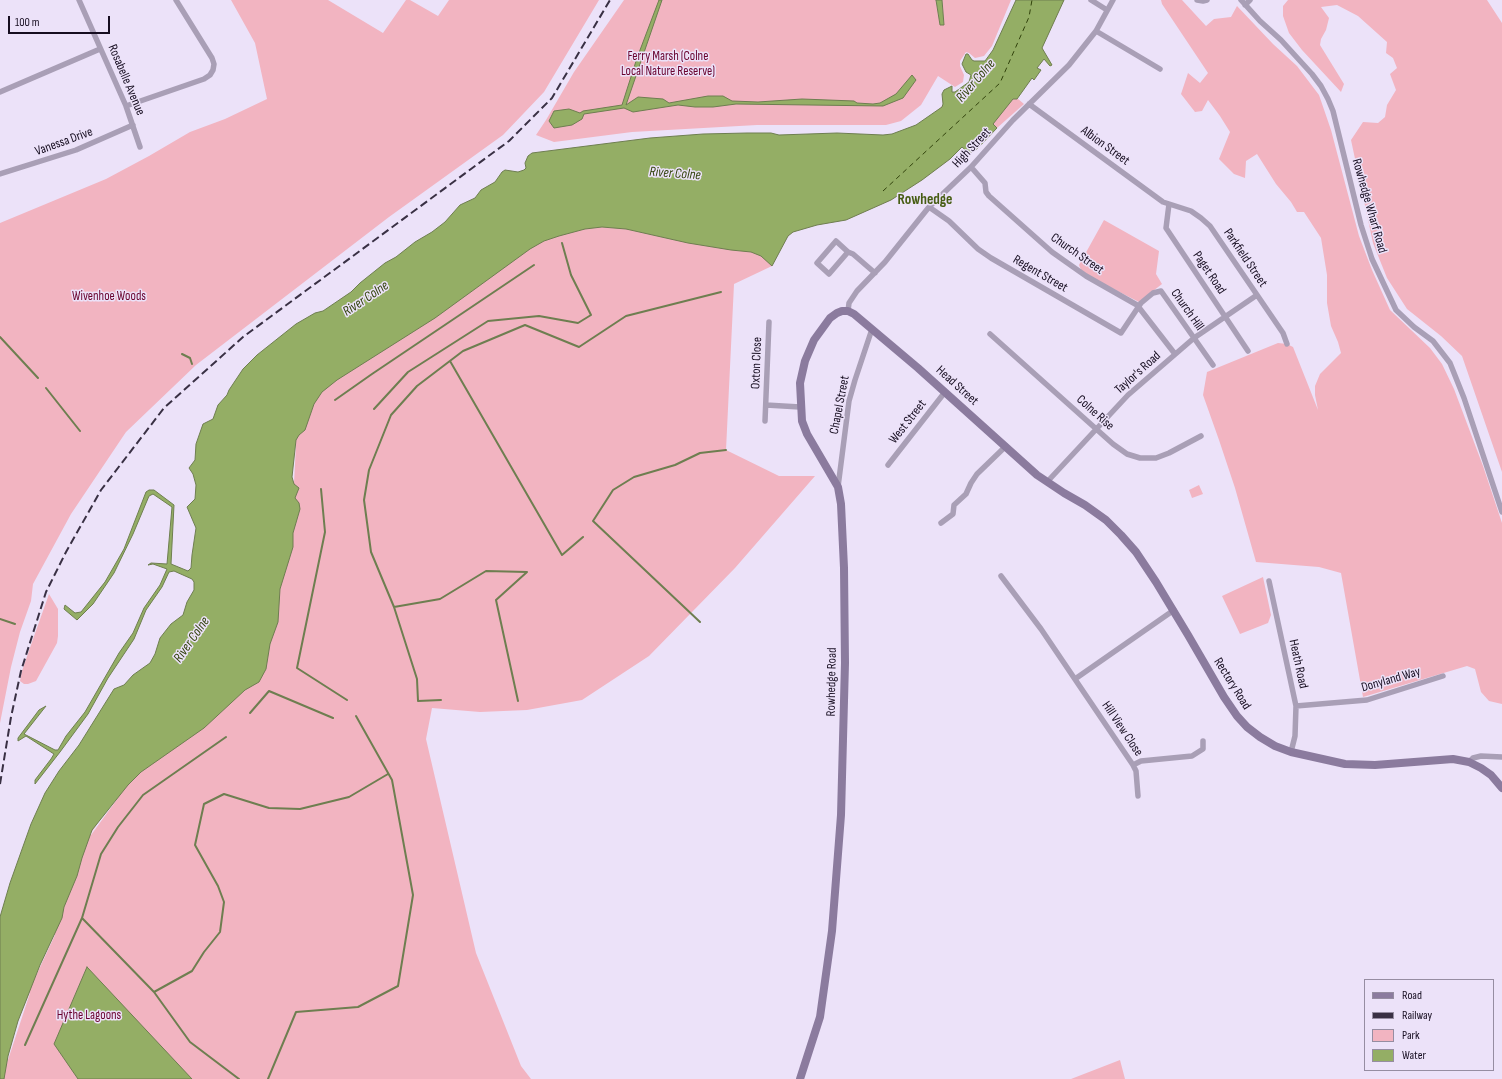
<!DOCTYPE html>
<html>
<head>
<meta charset="utf-8">
<style>
  body { margin:0 }
  #map { position:relative; width:1502px; height:1079px; overflow:hidden; background:#ece2f9; font-family:"Sofia Sans Condensed",sans-serif }
  canvas { display:block }
  .legend { position:absolute; left:1364px; top:979px; width:130px; height:92px; box-sizing:border-box; background:#ece2f9; border:1px solid #968da2; margin:0; padding:5px 7px; list-style:none; font-size:12px; color:#160d20 }
  .legend li { display:flex; align-items:center; gap:8px; height:20px }
  .legend b { width:20px; border:1px solid #968da2 }
  .scale { position:absolute; left:8px; top:16px; width:102px; height:18px; box-sizing:border-box; border:2px solid #160d20; border-top:0; padding-left:5px; font-size:12px; line-height:14px; white-space:nowrap; color:#160d20; -webkit-text-stroke:3px #ece2f9; paint-order:stroke }
</style>
</head>
<body>
<div id="map">
<canvas width="1502" height="1079"></canvas>
<ul class="legend">
<li><b style="height:5px;background:#8b7b9e"></b>Road</li>
<li><b style="height:5px;background:#393044"></b>Railway</li>
<li><b style="height:11px;background:#f2b4c1"></b>Park</li>
<li><b style="height:11px;background:#94ae65"></b>Water</li>
</ul>
<div class="scale">100 m</div>
</div>
<script>
const g = document.querySelector('canvas').getContext('2d');
g.lineJoin = 'round';
function fill(path, color) {
  g.fillStyle = color;
  g.fill(path, 'evenodd');
}
function shape(rows) {
  const path = new Path2D();
  for (const r of rows) {
    path.moveTo(r[0], r[1]);
    for (let i = 2; i < r.length; i += 2) path.lineTo(r[i], r[i + 1]);
  }
  return path;
}
function stroke(path, color, width, dash) {
  g.strokeStyle = color;
  g.lineWidth = width;
  g.lineCap = dash ? 'butt' : 'round';
  g.setLineDash(dash || []);
  g.stroke(path);
}
function write(font, color, halo, rows, align = 'center') {
  g.font = font + ' "Sofia Sans Condensed",sans-serif';
  g.lineWidth = 3;
  g.setLineDash([]);
  g.textBaseline = 'middle';
  g.strokeStyle = halo;
  g.fillStyle = color;
  for (const [text, x, y, turn = 0] of rows) {
    g.save();
    g.translate(x, y);
    g.rotate((+turn || 0) * Math.PI / 180);
    g.textAlign = isNaN(turn) ? turn : align;
    if (halo) g.strokeText(text, 0, 0);
    g.fillText(text, 0, 0);
    g.restore();
  }
}
fill(shape([
  [231,0,328,0,383,33,406,0,410,0,438,16,449,0,599,0,544,92,503,135,389,217,196,365,126,432,71,514,33,584,31,601,20,632,11,667,0,723,0,223,106,179,149,156,190,132,225,119,267,99,255,43],
  [624,0,936,0,940,25,944,25,942,0,1011,0,992,46,984,56,975,58,969,53,966,52,960,61,960,66,964,75,963,82,955,87,938,76,921,105,901,121,886,125,757,125,632,132,554,142,536,135,546,120,574,72],
  [1064,0,1042,48,1052,65,1050,66,1044,59,1037,68,1041,70,1034,80,1032,78,1017,98,1024,104,997,128,975,151,972,151,970,154,962,147,950,159,922,180,891,200,846,220,817,225,793,232,788,236,772,266,734,284,726,450,779,476,815,476,735,568,649,656,582,700,527,710,480,712,432,708,426,739,476,953,521,1066,531,1079,0,1079,0,1009,126,743,267,430,503,233,828,206],
  [295,444,296,445,294,483,292,477],
  [118,798,91,835,90,835,105,812],
  [54,935,55,935,34,980,40,965],
  [30,992,30,993,7,1063,8,1056,18,1021],
  [1161,0,1182,0,1206,26,1214,19,1231,17,1237,6,1273,44,1297,66,1319,95,1331,130,1359,236,1372,270,1390,310,1430,348,1442,364,1454,389,1483,466,1502,523,1502,704,1489,701,1481,692,1475,669,1467,666,1363,697,1341,573,1319,567,1256,562,1235,488,1219,440,1203,395,1207,372,1278,343,1287,344,1293,347,1318,410,1315,395,1315,386,1320,374,1341,353,1338,342,1331,326,1327,303,1327,275,1321,238,1304,212,1297,212,1291,202,1276,184,1257,154,1246,161,1245,178,1234,174,1219,159,1230,132,1220,116,1208,100,1202,111,1195,112,1181,94,1188,73,1200,83,1208,73,1162,4],
  [1288,0,1487,0,1502,23,1502,472,1462,356,1441,336,1407,309,1387,278,1373,243,1351,140,1363,122,1378,123,1385,117,1387,105,1396,90,1390,74,1397,68,1393,58,1386,53,1387,42,1358,16,1337,5,1321,7,1329,18,1326,30,1321,39,1320,45,1344,84,1341,92,1302,50,1289,33,1283,16,1283,6],
  [1104,220,1159,251,1156,274,1162,284,1139,302,1098,281,1081,270,1079,265],
  [1199,485,1203,494,1192,498,1189,490],
  [1263,577,1271,615,1268,623,1240,634,1222,596],
  [49,594,58,609,58,636,57,643,36,681,28,684,24,684,20,681,22,671,32,642],
  [1120,1060,1125,1079,1071,1079]
]), '#f2b4c1');
const water = shape([
  [659,0,662,0,626,105,638,97,663,99,669,103,708,96,723,96,732,101,758,102,802,99,854,101,857,103,873,104,880,103,896,94,912,75,916,80,903,98,883,106,736,104,713,107,695,107,678,105,633,112,624,108,584,114,582,119,572,125,554,128,549,121,554,111,569,109,580,113,583,111,622,105,637,58,659,0],
  [936,0,942,0,944,25,940,25,936,0],
  [1016,0,1064,0,1042,48,1052,65,1050,66,1044,59,1037,68,1041,70,1034,80,1032,78,1017,99,1013,99,993,124,997,128,975,151,972,151,970,154,962,147,950,159,922,180,891,200,846,220,817,225,793,232,788,236,772,266,761,256,751,252,731,250,688,243,626,229,602,227,585,229,559,236,544,241,530,249,435,318,337,380,322,392,314,404,305,430,299,435,296,440,292,477,294,484,299,488,295,498,299,503,300,509,293,533,293,547,280,589,278,622,270,644,266,669,259,682,245,690,204,728,141,772,128,785,92,830,82,858,77,876,64,907,62,918,40,965,18,1021,8,1056,4,1079,0,1079,0,917,10,883,31,824,45,793,59,771,79,745,114,689,124,685,133,675,150,663,155,654,160,638,171,624,183,615,187,602,194,590,194,582,192,579,174,571,169,572,162,587,146,610,134,639,108,678,88,714,60,752,35,784,35,780,51,759,54,754,26,736,18,741,18,738,39,710,46,706,24,734,55,750,58,750,66,736,85,712,119,653,133,633,144,608,160,585,167,569,153,564,148,565,151,563,167,564,172,507,153,494,149,496,133,534,114,573,93,604,77,620,64,609,65,605,75,613,81,612,105,582,124,549,146,492,149,490,154,490,174,505,171,564,188,571,191,568,192,555,196,528,187,507,195,499,196,485,193,474,189,468,195,460,196,444,203,424,213,419,218,405,227,395,229,390,243,369,257,355,296,324,315,313,323,311,351,292,360,283,385,263,396,257,415,242,432,232,445,222,460,205,475,198,481,190,495,182,502,172,505,170,518,172,524,170,526,168,525,163,528,156,532,153,650,138,703,134,747,133,771,133,779,135,837,133,883,135,892,134,916,125,942,107,943,104,942,94,944,90,952,86,952,92,955,92,969,82,971,75,966,72,962,64,966,54,968,54,972,60,974,61,985,61,993,50,1016,0],
  [87,967,192,1079,78,1079,54,1044,87,967]
]);
fill(water, '#94ae65');
stroke(water, '#6e7e50', 1);
stroke(shape([
  [0,337,38,378],
  [182,354,190,358,192,364],
  [450,361,562,555,583,537],
  [46,388,80,431],
  [335,400,372,374,534,265],
  [374,409,408,372,488,321,539,316,578,323,591,315,571,275,562,243],
  [321,489,325,532,297,668,347,700],
  [394,607,440,599,486,571,527,572,496,600,518,701],
  [0,619,15,624],
  [700,622,593,521,613,490,634,477,675,465,700,453,726,450],
  [441,700,418,701,417,679,394,607,371,552,364,500,369,470,391,415,417,386,463,351,525,325,579,347,626,316,721,292],
  [250,713,269,691,333,718],
  [82,918,101,854,118,827,143,795,226,737],
  [154,992,190,1042,239,1079],
  [25,1045,82,918,154,992,192,971,204,952,220,932,224,902,218,886,195,845,204,804,224,794,269,808,300,809,349,797,388,774],
  [268,1079,296,1012,358,1007,398,986,413,895,392,780,356,716]
]), '#6e7e50', 2);
stroke(shape([
  [883,191,1000,83,1029,17,1032,0]
]), '#32430c', 1, [5, 4]);
stroke(shape([
  [79,0,126,106,140,147],
  [1091,0,1107,10],
  [1197,0,1203,1,1207,0],
  [1241,0,1260,21,1281,40,1312,74,1321,86,1328,99,1333,111,1361,225,1372,259,1396,310,1414,327,1433,341,1450,363,1464,398,1502,512],
  [1245,5,1250,0],
  [1096,31,1160,69],
  [0,92,100,49],
  [1029,104,1163,202,1191,211,1201,218,1210,226,1283,333,1287,344],
  [126,106,204,79,210,75,213,70,214,64,212,58,176,0],
  [971,167,985,183,986,192,989,196,1052,252,1086,276,1137,305,1175,354],
  [0,174,76,150,133,125],
  [1169,204,1166,228,1248,351],
  [929,207,949,221,978,249,991,258,1121,333,1141,303,1153,293,1161,291,1213,365],
  [848,252,829,274,817,263,836,241,848,252,853,254,875,273],
  [848,311,849,303,857,291,885,262,929,207,971,167,1013,120,1069,65,1096,31,1113,0],
  [990,334,1113,444,1127,454,1140,458,1156,458,1169,453,1201,436],
  [766,405,800,407],
  [765,421,769,322],
  [888,465,945,392],
  [1047,482,1128,395,1194,338,1257,295],
  [838,487,849,401,855,380,872,329],
  [941,523,953,514,954,505,966,494,971,483,977,474,1006,446],
  [1001,576,1041,629,1133,765,1136,771,1138,796],
  [1269,581,1296,706,1295,736,1291,752],
  [1075,679,1174,610],
  [1296,706,1367,700,1443,676],
  [1469,762,1473,758,1481,756,1502,757],
  [1133,765,1141,761,1192,756,1203,749,1203,741]
]), '#a99fb6', 5.5);
stroke(shape([
  [800,1079,820,1017,832,931,841,815,845,663,844,568,841,504,838,487,807,434,802,421,800,383,805,361,814,340,830,318,837,313,842,311,848,311,854,314,918,368,1037,475,1064,493,1085,505,1106,520,1121,535,1136,552,1156,582,1188,635,1224,697,1237,716,1247,727,1260,737,1275,746,1291,752,1345,764,1375,765,1453,759,1469,762,1481,768,1491,775,1502,788]
]), '#8b7b9e', 8);
stroke(shape([
  [0,784,11,717,21,671,46,592,66,552,101,490,164,408,243,337,509,141,552,98,610,0]
]), '#393044', 2, [8, 4]);
write('13px', '#69022e', '#ece2f9', [
  ["Ferry Marsh (Colne",668,57],
  ["Local Nature Reserve)",668,72],
  ["Wivenhoe Woods",109,297],
  ["Hythe Lagoons",89,1016]
]);
write('13px', '#160d20', '#ece2f9', [
  ["Rosabelle Avenue",126,80,67],
  ["Vanessa Drive",64,142,-20],
  ["Albion Street",1105,146,36],
  ["High Street",972,148,-47],
  ["Rowhedge Wharf Road",1369,206,74],
  ["Church Street",1077,254,35],
  ["Parkfield Street",1245,258,56],
  ["Paget Road",1209,273,56],
  ["Regent Street",1040,274,30],
  ["Church Hill",1187,310,55],
  ["Oxton Close",757,363,-88],
  ["Taylor's Road",1138,373,-42],
  ["Head Street",957,386,42],
  ["Chapel Street",840,405,-79],
  ["Colne Rise",1095,413,42],
  ["West Street",908,422,-52],
  ["Heath Road",1298,664,78],
  ["Donyland Way",1391,680,-16],
  ["Rowhedge Road",832,682,-89],
  ["Rectory Road",1232,684,58],
  ["Hill View Close",1122,729,56]
]);
write('italic 14px', '#32430c', '#ece2f9', [
  ["River Colne",976,81,-49],
  ["River Colne",675,174,4],
  ["River Colne",366,299,-34],
  ["River Colne",192,640,-55]
]);
write('bold 15px', '#475d14', '#ece2f9', [
  ["Rowhedge",925,200]
]);
</script>
</body>
</html>
